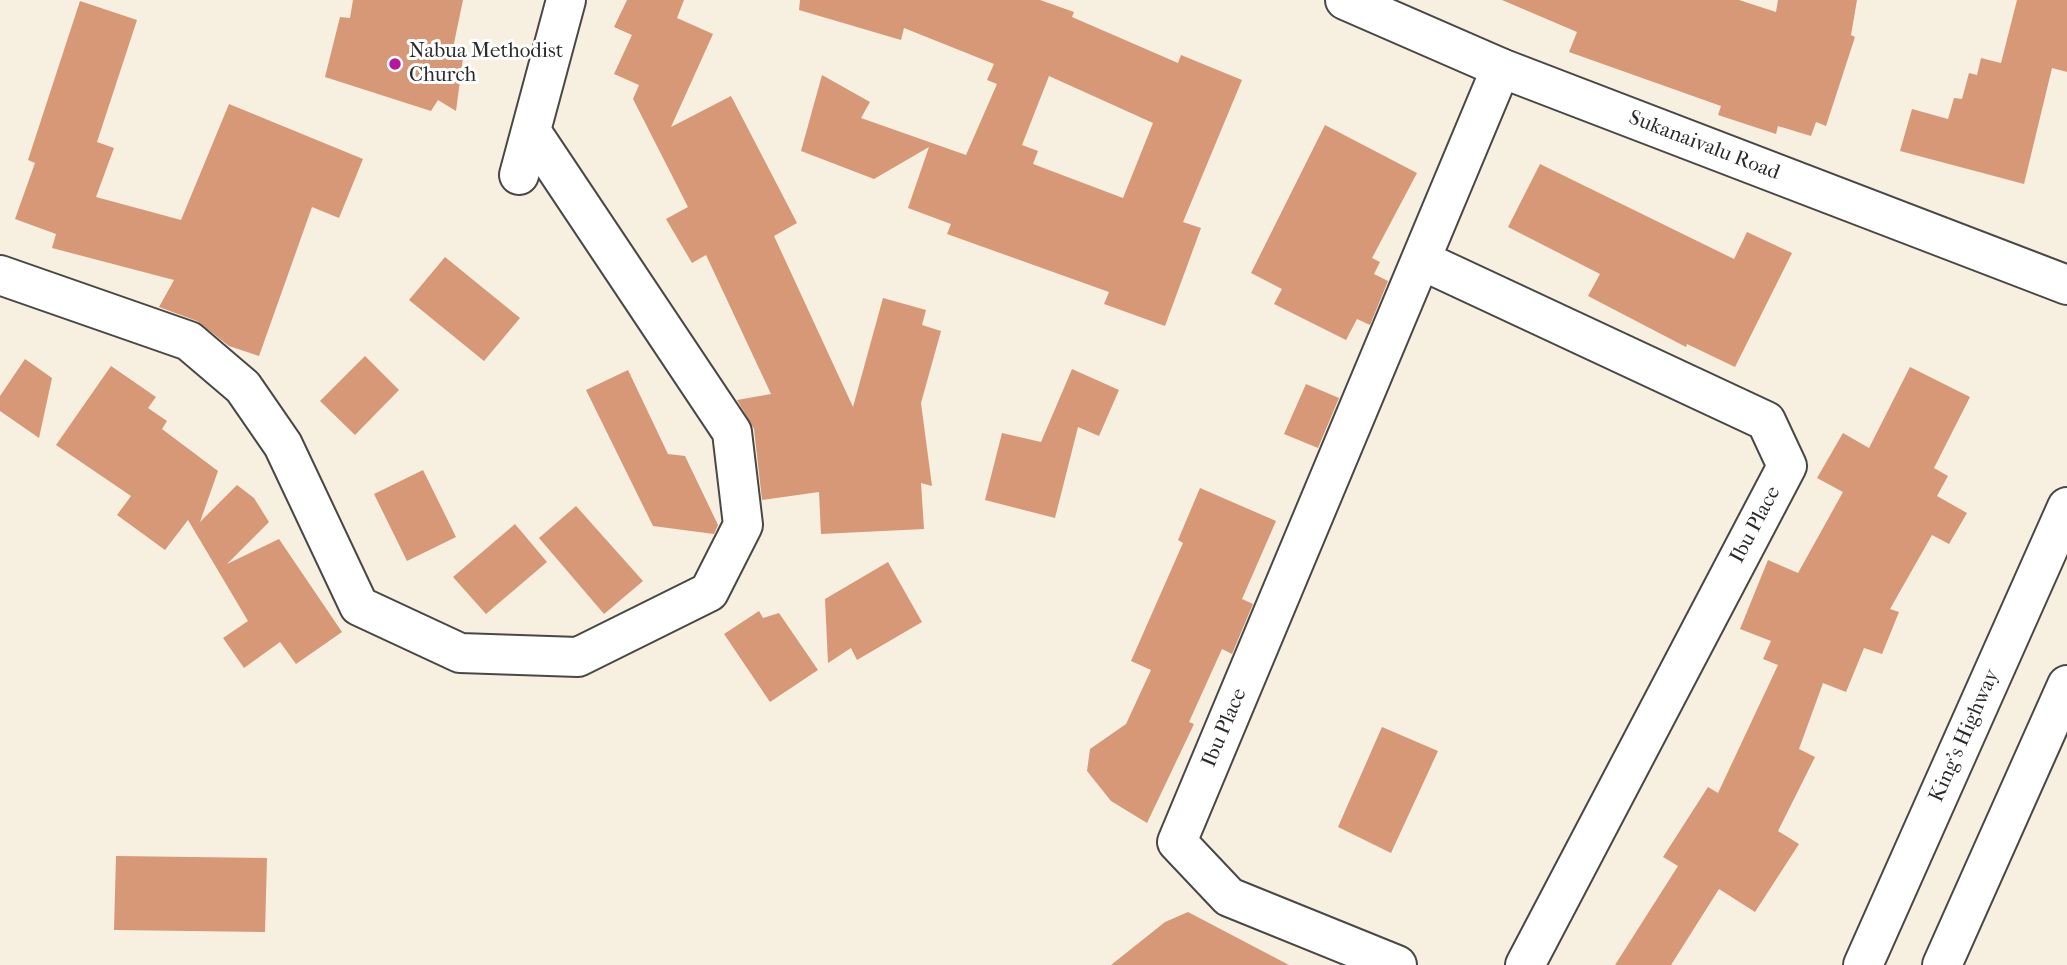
<!DOCTYPE html>
<html>
<head>
<meta charset="utf-8">
<style>
  body { margin:0 }
  canvas { display:block; background:#f7efdf }
</style>
</head>
<body>
<canvas width="2067" height="965"></canvas>
<script>
const g = document.querySelector('canvas').getContext('2d');
g.lineJoin = 'round';
function fill(path, color) {
  g.fillStyle = color;
  g.fill(path, 'evenodd');
}
function shape(rows) {
  const path = new Path2D();
  for (const r of rows) {
    path.moveTo(r[0], r[1]);
    for (let i = 2; i < r.length; i += 2) path.lineTo(r[i], r[i + 1]);
  }
  return path;
}
function stroke(path, color, width, dash) {
  g.strokeStyle = color;
  g.lineWidth = width;
  g.lineCap = dash ? 'butt' : 'round';
  g.setLineDash(dash || []);
  g.stroke(path);
}
function write(font, color, halo, rows, align = 'center') {
  g.font = font + ' "IM FELL French Canon",serif';
  g.lineWidth = 6;
  g.setLineDash([]);
  g.textBaseline = 'middle';
  g.strokeStyle = halo;
  g.fillStyle = color;
  for (const [text, x, y, turn = 0] of rows) {
    g.save();
    g.translate(x, y);
    g.rotate((+turn || 0) * Math.PI / 180);
    g.textAlign = isNaN(turn) ? turn : align;
    if (halo) g.strokeText(text, 0, 0);
    g.fillText(text, 0, 0);
    g.restore();
  }
}
fill(shape([
  [353,0,463,0,453,48,464,50,456,111,438,100,431,111,325,77,340,17,350,18],
  [627,0,684,0,677,18,713,34,671,127,731,96,797,223,774,236,853,407,883,298,926,310,922,325,941,331,921,403,932,486,921,483,924,529,821,534,819,492,762,500,754,429,737,400,771,394,706,255,692,263,666,219,688,207,633,99,639,85,614,74,632,35,614,27],
  [800,0,1040,0,1074,12,1072,17,1178,63,1181,55,1242,80,1183,222,1201,228,1165,326,1104,304,1109,292,947,234,951,224,908,208,929,147,874,179,801,151,822,75,870,102,861,118,966,155,997,84,987,80,994,64,904,28,901,40,799,10],
  [1049,76,1153,123,1123,198,1033,164,1038,151,1022,145],
  [1502,0,1739,0,1776,12,1778,0,1857,0,1851,35,1855,37,1826,126,1816,122,1811,136,1778,126,1776,134,1718,115,1721,106,1569,52,1577,32],
  [2017,0,2067,0,2067,72,2052,68,2024,184,1900,151,1912,109,1948,119,1954,98,1962,99,1969,73,1977,75,1981,58,2001,63],
  [80,1,137,20,97,142,114,148,96,197,181,220,229,104,363,159,339,218,312,207,259,356,229,346,197,321,159,307,174,280,52,248,56,234,15,219,35,163,28,160],
  [1325,125,1417,173,1372,258,1380,262,1374,274,1388,281,1370,325,1357,319,1346,340,1274,304,1282,289,1251,273],
  [1540,164,1734,259,1747,232,1792,253,1735,367,1687,344,1686,347,1588,296,1600,274,1508,227],
  [445,257,520,318,484,361,409,300],
  [365,356,399,390,355,435,320,401],
  [25,359,52,378,39,438,0,411,0,396],
  [111,366,156,397,148,408,167,421,162,429,218,471,200,522,237,485,254,498,269,522,227,564,279,539,342,632,296,664,280,642,244,668,223,638,248,621,188,520,165,550,117,515,131,496,56,445],
  [1910,367,1970,397,1934,468,1948,476,1937,496,1967,513,1949,544,1932,535,1890,609,1899,612,1882,654,1864,648,1846,692,1823,683,1799,749,1815,757,1778,831,1799,844,1755,912,1719,889,1671,965,1615,965,1678,866,1663,857,1708,787,1718,793,1778,665,1763,659,1771,641,1740,629,1768,560,1798,573,1843,492,1817,478,1843,433,1869,448],
  [1072,369,1119,390,1099,436,1078,427,1055,518,985,500,1002,433,1041,442],
  [628,370,668,454,685,456,718,525,714,534,653,526,586,390],
  [1306,384,1339,398,1318,448,1284,434],
  [423,470,456,537,407,561,374,494],
  [1200,488,1276,521,1242,599,1253,604,1232,654,1222,649,1189,722,1194,724,1147,823,1111,801,1087,771,1090,749,1126,724,1151,670,1131,661,1183,543,1178,540],
  [576,506,643,581,604,614,539,538],
  [515,524,547,562,486,614,453,577],
  [888,562,922,622,857,660,851,648,828,663,825,599],
  [759,611,763,618,779,613,818,670,770,702,724,634],
  [1382,727,1438,751,1391,853,1338,827],
  [116,856,267,858,265,932,114,930],
  [1188,912,1289,965,1111,965,1165,922]
]), '#d79878');
const minor = shape([
  [519,175,566,0],
  [1421,260,1766,421,1787,466,1525,965],
  [0,275,189,341,243,387,283,445,359,606,460,653,578,657,709,592,743,525,732,432,531,131],
  [1397,965,1229,897,1177,842,1501,68]
]);
const secondary = shape([
  [1345,0,1501,68,2067,285]
]);
const trunk = shape([
  [1863,965,2067,507],
  [1942,965,2067,685]
]);
stroke(minor, '#4a4846', 42);
stroke(secondary, '#4a4846', 42);
stroke(trunk, '#4a4846', 42);
stroke(minor, '#fff', 38);
stroke(secondary, '#fff', 38);
stroke(trunk, '#fff', 38);
for (const [x, y, r, color] of [
  [395,64,7,"#b5179e"]
]) {
  const dot = new Path2D();
  dot.arc(x, y, r, 0, 2 * Math.PI);
  g.fillStyle = color;
  g.fill(dot);
  stroke(dot, '#fff', 2.5);
}
write('21px', '#2b2b2b', '#fff', [
  ["Nabua Methodist",409,52],
  ["Church",409,76]
], 'left');
write('21px', '#2b2b2b', '#fff', [
  ["Sukanaivalu Road",1704,146,21],
  ["Ibu Place",1756,525,-62],
  ["Ibu Place",1225,728,-67],
  ["King's Highway",1965,736,-66]
]);
</script>
</body>
</html>
